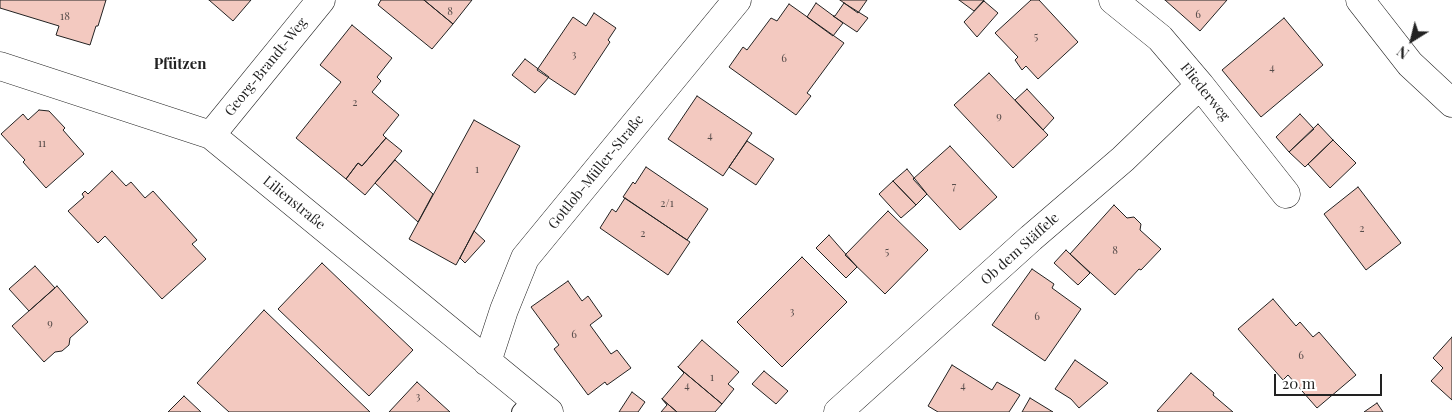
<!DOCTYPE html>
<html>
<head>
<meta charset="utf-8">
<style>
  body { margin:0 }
  #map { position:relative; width:1452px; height:412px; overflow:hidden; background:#fff; font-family:"Playfair Display",serif }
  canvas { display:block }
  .north { position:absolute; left:1387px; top:15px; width:50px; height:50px; -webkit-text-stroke:4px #fff; paint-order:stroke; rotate:216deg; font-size:14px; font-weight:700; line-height:20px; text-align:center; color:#222 }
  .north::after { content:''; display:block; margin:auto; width:18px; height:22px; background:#222; clip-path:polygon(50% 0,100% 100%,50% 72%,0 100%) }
  .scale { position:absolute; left:1274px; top:374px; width:108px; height:22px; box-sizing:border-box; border:2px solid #222; border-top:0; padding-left:6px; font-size:15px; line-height:18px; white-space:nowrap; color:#222; -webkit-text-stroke:4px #fff; paint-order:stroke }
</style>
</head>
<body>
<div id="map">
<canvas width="1452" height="412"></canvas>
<div class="north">N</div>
<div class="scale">20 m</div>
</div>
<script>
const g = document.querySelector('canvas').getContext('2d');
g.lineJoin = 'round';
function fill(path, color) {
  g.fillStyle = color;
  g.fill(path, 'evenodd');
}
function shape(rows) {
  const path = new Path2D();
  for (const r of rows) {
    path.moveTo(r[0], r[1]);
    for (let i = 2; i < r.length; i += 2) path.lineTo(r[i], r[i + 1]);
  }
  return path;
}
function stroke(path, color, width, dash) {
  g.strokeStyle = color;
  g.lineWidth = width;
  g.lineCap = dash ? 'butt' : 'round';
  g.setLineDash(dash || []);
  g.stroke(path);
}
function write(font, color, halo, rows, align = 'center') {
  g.font = font + ' "Playfair Display",serif';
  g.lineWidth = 4;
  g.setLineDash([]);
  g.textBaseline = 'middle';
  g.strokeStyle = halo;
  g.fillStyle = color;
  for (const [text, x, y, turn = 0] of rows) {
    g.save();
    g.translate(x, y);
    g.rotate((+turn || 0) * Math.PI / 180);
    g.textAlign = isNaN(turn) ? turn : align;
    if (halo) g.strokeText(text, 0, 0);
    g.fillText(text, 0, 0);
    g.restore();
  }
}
const building = shape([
  [0,0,106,0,98,26,96,26,90,45,56,35,59,26,0,8,0,0],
  [209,0,251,0,233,21,209,0],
  [381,0,424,0,453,24,432,49,378,5,381,0],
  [424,0,472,0,453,24,424,0],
  [840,0,867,0,858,13,840,0],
  [959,0,984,0,974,11,959,0],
  [1031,0,1039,0,1078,42,1038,79,1026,66,1022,70,1015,60,1018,57,995,33,1031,0],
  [1165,0,1227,0,1200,31,1165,0],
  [984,1,998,13,977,37,964,22,984,1],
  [816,3,843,23,833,36,807,17,816,3],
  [844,3,868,18,857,32,833,16,835,16,844,3],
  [789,4,844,43,807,93,811,96,796,115,729,67,743,47,747,50,771,18,777,21,789,4],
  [594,13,616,28,608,40,610,42,575,95,537,70,573,17,586,26,594,13],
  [1284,18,1323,65,1261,117,1222,70,1284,18],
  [352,25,392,58,377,77,381,81,372,92,399,115,383,135,386,138,362,166,358,163,346,179,296,138,341,82,320,65,352,25],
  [525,59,549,77,535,93,512,75,525,59],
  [989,73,1048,135,1013,168,954,105,989,73],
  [1027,89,1054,118,1043,130,1015,100,1027,89],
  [697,96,752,133,723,176,668,139,697,96],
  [39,110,49,111,65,128,63,130,84,154,46,188,23,162,25,160,1,134,23,114,28,120,39,110],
  [1300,114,1314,129,1289,152,1276,137,1300,114],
  [474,120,520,146,456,265,409,239,474,120],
  [1318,124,1333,140,1305,167,1289,152,1318,124],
  [386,138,402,151,365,195,346,179,358,163,362,166,386,138],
  [1333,140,1356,163,1330,188,1308,164,1333,140],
  [747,141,774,159,756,185,729,167,747,141],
  [950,146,997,197,960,230,913,179,950,146],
  [395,160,433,194,418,222,375,183,395,160],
  [646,167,708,209,687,240,623,197,633,182,635,184,646,167],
  [907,169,927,194,916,205,893,181,907,169],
  [112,171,126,186,131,182,145,198,153,191,197,240,192,244,206,259,162,299,105,236,98,243,68,211,84,197,82,194,85,191,88,194,112,171],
  [893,181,916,205,901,218,879,194,893,181],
  [1358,187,1401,243,1366,270,1324,214,1358,187],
  [625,198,690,242,668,275,600,228,612,209,616,212,625,198],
  [1114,205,1127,218,1134,217,1141,224,1140,230,1161,249,1141,270,1139,269,1115,295,1070,254,1114,205],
  [888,211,928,250,885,294,845,255,888,211],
  [474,231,485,241,465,263,460,258,474,231],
  [829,235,857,267,846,278,816,248,829,235],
  [1066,250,1090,273,1078,285,1054,263,1066,250],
  [802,257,847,302,782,367,737,322,802,257],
  [322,263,413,350,369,396,278,309,322,263],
  [35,266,55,288,29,311,9,289,35,266],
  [1032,269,1054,284,1052,288,1081,309,1045,361,992,325,1032,269],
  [568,281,582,301,588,296,602,316,590,325,611,354,617,350,631,368,607,385,605,382,588,395,554,349,559,345,531,307,568,281],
  [57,286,88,322,70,338,69,345,62,351,55,352,44,362,12,326,57,286],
  [1273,299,1296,326,1300,322,1313,337,1319,332,1356,375,1317,408,1288,375,1283,380,1238,329,1273,299],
  [264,310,370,412,229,412,197,383,264,310],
  [1452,337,1452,400,1431,381,1443,368,1433,358,1452,337],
  [702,340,739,372,728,384,734,389,722,404,678,367,702,340],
  [1075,360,1108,383,1079,408,1071,399,1055,389,1075,360],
  [952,365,992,390,997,382,1020,395,1009,412,938,412,928,406,952,365],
  [678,367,722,404,715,412,677,412,662,399,684,373,678,367],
  [764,371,788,391,776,404,752,384,764,371],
  [1191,373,1214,393,1213,395,1233,412,1159,412,1157,411,1191,373],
  [417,382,450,412,389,412,417,382],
  [632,392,645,402,638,412,619,412,632,392],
  [184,396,201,412,168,412,184,396],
  [1030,398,1053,412,1022,412,1030,398],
  [662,399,677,412,661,412,667,405,662,399],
  [1377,403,1383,412,1364,412,1377,403]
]);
fill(building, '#f3c9c0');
stroke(building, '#222', 1);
const lane = shape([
  [520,412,532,398]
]);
const street = shape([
  [1113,0,1160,38,1200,85,1286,194],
  [1360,0,1410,64,1452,103],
  [0,66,211,135,549,412],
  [211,135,321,0],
  [487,362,504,310,525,258,737,0],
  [838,412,1031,238,1123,159,1200,85]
]);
stroke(lane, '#222', 18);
stroke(street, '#222', 29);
stroke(lane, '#fff', 16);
stroke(street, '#fff', 28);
write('11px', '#564c4a', null, [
  ["8",450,12],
  ["6",1198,15],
  ["18",65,17],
  ["5",1036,37],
  ["3",574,55],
  ["6",784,59],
  ["4",1272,68],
  ["2",355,103],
  ["9",999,117],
  ["4",710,136],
  ["11",42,144],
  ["1",477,170],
  ["7",954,187],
  ["2/1",667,204],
  ["2",1362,229],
  ["2",643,234],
  ["8",1115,251],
  ["5",887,252],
  ["3",792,312],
  ["6",1037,317],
  ["9",50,324],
  ["6",574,335],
  ["6",1301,356],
  ["1",712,378],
  ["4",687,386],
  ["4",963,386],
  ["3",418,397]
]);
write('14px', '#222', '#fff', [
  ["Georg-Brandt-Weg",266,67,-51],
  ["Fliederweg",1205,92,51],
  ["Gottlob-Müller-Straße",596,172,-51],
  ["Lilienstraße",294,203,39],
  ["Ob dem Stäffele",1020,249,-42]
]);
write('bold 15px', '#222', '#fff', [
  ["Pfützen",180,64]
]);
</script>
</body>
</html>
